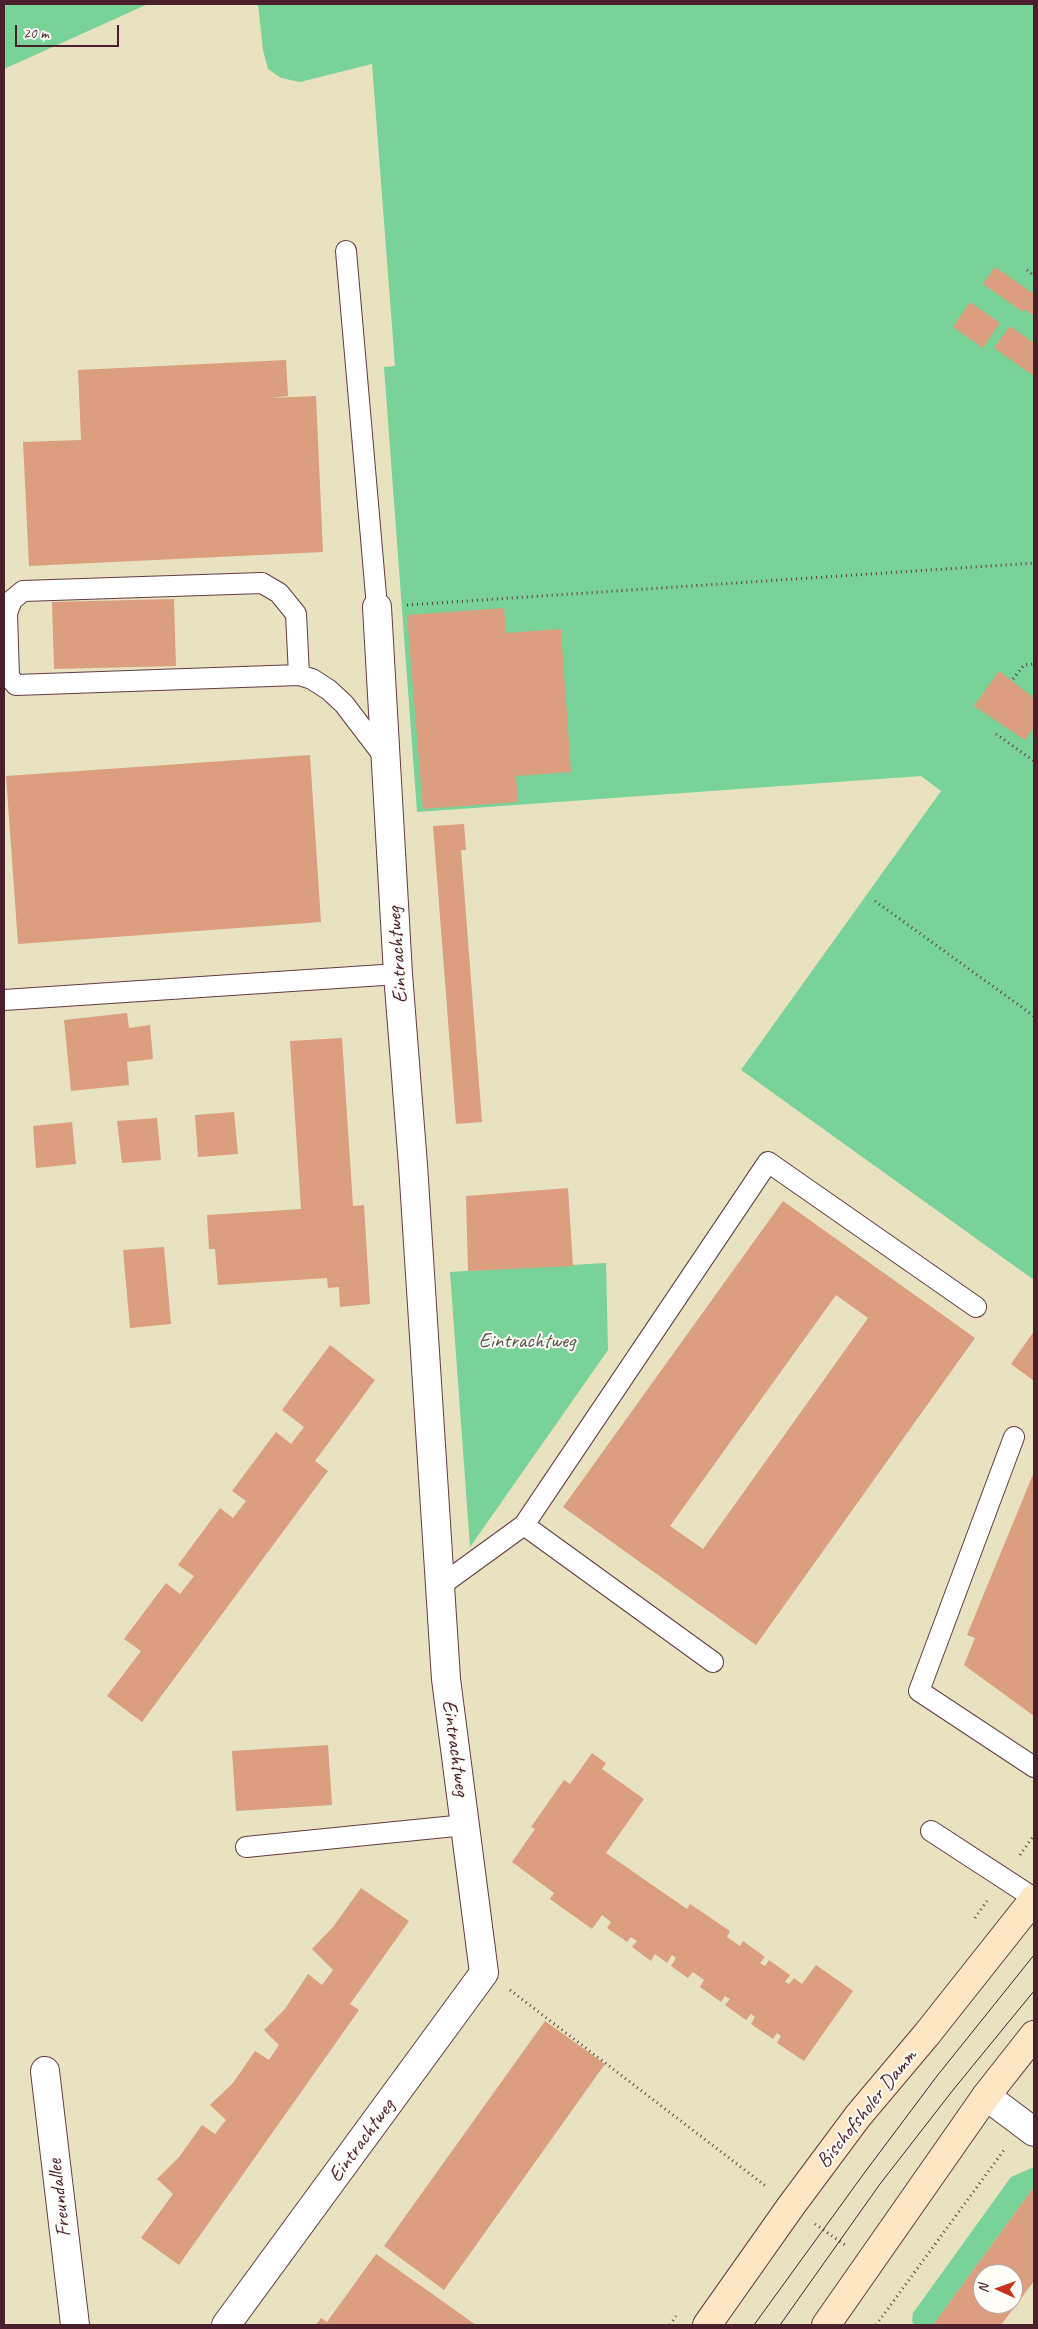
<!DOCTYPE html>
<html>
<head>
<meta charset="utf-8">
<style>
  body { margin:0 }
  #map { position:relative; width:1038px; height:2329px; overflow:hidden; background:#e9e2c1; font-family:Caveat,sans-serif }
  canvas { display:block }
  .frame { position:absolute; inset:0; border:5px solid #4a1f2b; pointer-events:none }
  .north { position:absolute; left:973px; top:2264px; width:50px; height:50px; box-sizing:border-box; background:#fdfcf7; border:1px solid #b5a4a5; border-radius:50%; rotate:272deg; font-size:14px; font-weight:700; line-height:20px; text-align:center; color:#4a1f2b }
  .north::after { content:''; display:block; margin:auto; width:18px; height:22px; background:#c8321e; clip-path:polygon(50% 0,100% 100%,50% 72%,0 100%) }
  .scale { position:absolute; left:15px; top:25px; width:104px; height:22px; box-sizing:border-box; border:2px solid #4a1f2b; border-top:0; padding-left:6px; font-size:15px; line-height:18px; white-space:nowrap; color:#4a1f2b; -webkit-text-stroke:4px #fdfcf7; paint-order:stroke }
</style>
</head>
<body>
<div id="map">
<canvas width="1038" height="2329"></canvas>
<div class="frame"></div>
<div class="north">N</div>
<div class="scale">20 m</div>
</div>
<script>
const g = document.querySelector('canvas').getContext('2d');
g.lineJoin = 'round';
function fill(path, color) {
  g.fillStyle = color;
  g.fill(path, 'evenodd');
}
function shape(rows) {
  const path = new Path2D();
  for (const r of rows) {
    path.moveTo(r[0], r[1]);
    for (let i = 2; i < r.length; i += 2) path.lineTo(r[i], r[i + 1]);
  }
  return path;
}
function stroke(path, color, width, dash) {
  g.strokeStyle = color;
  g.lineWidth = width;
  g.lineCap = dash ? 'butt' : 'round';
  g.setLineDash(dash || []);
  g.stroke(path);
}
function write(font, color, halo, rows, align = 'center') {
  g.font = font + ' Caveat,sans-serif';
  g.lineWidth = 4;
  g.setLineDash([]);
  g.textBaseline = 'middle';
  g.strokeStyle = halo;
  g.fillStyle = color;
  for (const [text, x, y, turn = 0] of rows) {
    g.save();
    g.translate(x, y);
    g.rotate((+turn || 0) * Math.PI / 180);
    g.textAlign = isNaN(turn) ? turn : align;
    if (halo) g.strokeText(text, 0, 0);
    g.fillText(text, 0, 0);
    g.restore();
  }
}
fill(shape([
  [4,4,148,4,4,69],
  [258,4,1034,4,1034,1280,741,1070,941,791,921,776,417,812,384,367,395,366,372,64,300,82,281,78,268,69,263,50],
  [606,1263,608,1350,470,1547,450,1272],
  [1034,2167,1034,2187,933,2325,914,2325,912,2321,913,2313,1011,2177]
]), '#79d298');
fill(shape([
  [995,267,1034,294,1034,316,1025,309,1023,312,983,284],
  [970,302,1000,323,983,348,953,327],
  [1010,326,1034,343,1034,376,994,348],
  [286,360,288,396,271,398,316,396,323,552,29,566,23,442,81,440,78,370],
  [174,599,176,666,54,669,52,602],
  [504,608,506,633,561,629,571,772,516,776,518,802,423,809,407,615],
  [999,671,1034,698,1034,727,1025,740,974,706],
  [310,755,321,922,18,944,6,776],
  [464,824,466,850,461,850,482,1122,456,1124,433,826],
  [127,1013,129,1028,150,1025,153,1059,127,1062,129,1085,71,1091,64,1020],
  [342,1038,353,1206,364,1205,370,1304,340,1307,339,1287,328,1288,327,1278,218,1285,215,1249,209,1249,207,1215,301,1209,290,1041],
  [234,1112,238,1154,198,1157,195,1115],
  [157,1118,161,1160,122,1163,117,1121],
  [72,1122,76,1164,36,1168,33,1126],
  [568,1188,573,1266,468,1271,466,1196],
  [783,1201,975,1338,756,1645,563,1507],
  [836,1295,868,1318,703,1549,670,1526],
  [164,1247,171,1324,130,1328,123,1250],
  [1034,1331,1034,1381,1011,1364],
  [330,1345,375,1380,315,1461,328,1471,142,1722,107,1696,141,1651,124,1639,166,1583,180,1594,194,1576,178,1565,220,1508,233,1518,246,1501,232,1491,276,1432,291,1444,304,1427,282,1410],
  [1034,1472,1034,1716,964,1665,975,1638,967,1635],
  [328,1745,332,1805,236,1811,232,1751],
  [592,1753,606,1763,602,1769,644,1799,606,1853,687,1909,690,1904,730,1931,727,1937,740,1946,743,1941,765,1957,760,1963,765,1966,769,1960,790,1975,785,1982,789,1984,794,1978,802,1984,816,1965,853,1991,804,2061,777,2043,781,2036,777,2033,773,2039,751,2024,755,2017,751,2014,746,2020,725,2005,730,1999,725,1996,721,2002,700,1987,704,1980,693,1972,688,1978,671,1966,676,1958,672,1955,667,1963,655,1954,651,1961,632,1947,637,1941,631,1937,627,1942,607,1928,611,1922,602,1915,592,1929,550,1899,554,1893,512,1862,535,1829,531,1827,564,1780,570,1784],
  [361,1888,409,1921,350,2004,359,2010,179,2265,141,2238,173,2194,157,2179,179,2157,202,2125,215,2134,226,2120,210,2105,233,2083,255,2051,269,2060,279,2045,264,2030,285,2009,308,1974,322,1985,333,1970,312,1949,333,1927],
  [545,2021,605,2064,444,2290,384,2246],
  [1034,2187,1034,2281,1001,2325,933,2325],
  [983,2274,1013,2274,1013,2304,983,2304],
  [376,2254,476,2325,316,2325,321,2318,327,2322]
]), '#db9e7e');
const service = shape([
  [346,251,377,607],
  [299,675,296,614,279,593,262,583,23,591,12,600,7,613,9,677,16,685,299,675,312,679,329,690,344,704,386,759],
  [4,1000,398,974],
  [1014,1437,919,1691,1034,1767],
  [524,1525,768,1162,976,1307],
  [440,1586,524,1525,713,1662],
  [931,1831,1034,1898],
  [246,1847,465,1825]
]);
const minor = shape([
  [45,2071,75,2325],
  [986,2096,1034,2132],
  [226,2325,484,1973,446,1679,413,1165,398,974,377,607]
]);
const secondary = shape([
  [707,2325,791,2206,858,2116,927,2034,1034,1899],
  [826,2325,986,2096,1034,2035]
]);
stroke(service, '#623c42', 22);
stroke(minor, '#623c42', 30);
stroke(secondary, '#623c42', 30);
stroke(shape([
  [1027,270,1034,276],
  [407,605,1034,563],
  [1013,679,1024,665,1034,664],
  [996,734,1034,761],
  [875,901,1034,1016],
  [1020,1855,1034,1835],
  [975,1918,987,1901],
  [510,1990,767,2187],
  [815,2224,845,2245],
  [670,2325,676,2316],
  [876,2325,1004,2150]
]), '#623c42', 3, [1, 4]);
stroke(service, '#fff', 20);
stroke(minor, '#fff', 28);
stroke(secondary, '#fce6c4', 28);
stroke(shape([
  [754,2325,865,2172,937,2076,1034,1955],
  [780,2325,880,2184,953,2090,1034,1991]
]), '#4a1f2b', 1);
write('21px', '#4a1f2b', '#fdfcf7', [
  ["Eintrachtweg",398,955,-94],
  ["Eintrachtweg",455,1748,82],
  ["Bischofsholer Damm",867,2109,-51],
  ["Eintrachtweg",362,2141,-54],
  ["Freundallee",60,2198,-97]
]);
write('21px', '#58554c', '#fdfcf7', [
  ["Eintrachtweg",527,1341]
]);
</script>
</body>
</html>
